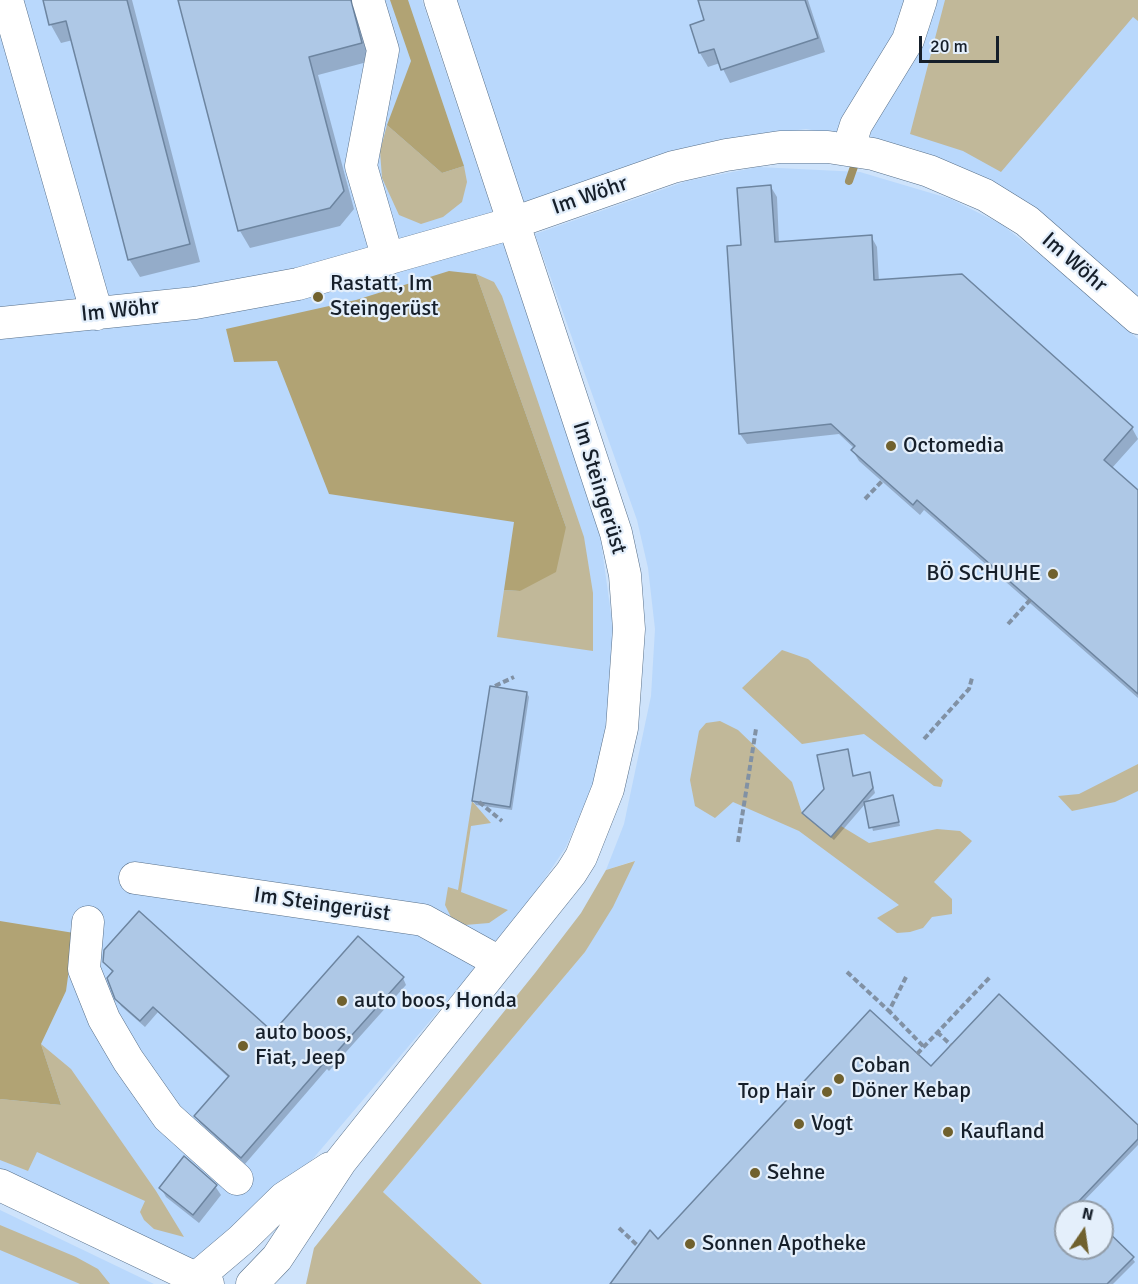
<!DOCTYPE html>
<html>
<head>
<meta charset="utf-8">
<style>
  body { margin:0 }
  #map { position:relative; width:1138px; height:1284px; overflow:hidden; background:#cee3fb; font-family:Signika,sans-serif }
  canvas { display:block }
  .north { position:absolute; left:1054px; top:1200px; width:60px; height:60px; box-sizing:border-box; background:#e4effb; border:2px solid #929ca7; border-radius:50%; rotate:13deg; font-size:16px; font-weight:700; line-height:24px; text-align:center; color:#161f2a }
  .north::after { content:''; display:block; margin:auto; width:21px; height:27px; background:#70612e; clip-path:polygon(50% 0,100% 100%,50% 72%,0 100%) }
  .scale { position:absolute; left:919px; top:36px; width:80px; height:27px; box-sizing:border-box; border:3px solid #161f2a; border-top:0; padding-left:8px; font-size:18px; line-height:21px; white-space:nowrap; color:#161f2a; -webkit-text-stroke:4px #e4effb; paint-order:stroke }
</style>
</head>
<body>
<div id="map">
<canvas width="1138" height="1284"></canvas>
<div class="north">N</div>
<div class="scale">20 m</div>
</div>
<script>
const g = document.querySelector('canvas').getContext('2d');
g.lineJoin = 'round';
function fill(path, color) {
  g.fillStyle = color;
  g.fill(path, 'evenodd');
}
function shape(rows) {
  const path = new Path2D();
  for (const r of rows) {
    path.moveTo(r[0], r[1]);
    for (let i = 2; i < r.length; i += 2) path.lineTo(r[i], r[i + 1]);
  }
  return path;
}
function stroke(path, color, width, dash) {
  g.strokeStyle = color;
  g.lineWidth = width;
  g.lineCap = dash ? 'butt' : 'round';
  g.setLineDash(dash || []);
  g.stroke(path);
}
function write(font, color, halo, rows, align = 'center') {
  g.font = font + ' Signika,sans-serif';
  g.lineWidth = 4.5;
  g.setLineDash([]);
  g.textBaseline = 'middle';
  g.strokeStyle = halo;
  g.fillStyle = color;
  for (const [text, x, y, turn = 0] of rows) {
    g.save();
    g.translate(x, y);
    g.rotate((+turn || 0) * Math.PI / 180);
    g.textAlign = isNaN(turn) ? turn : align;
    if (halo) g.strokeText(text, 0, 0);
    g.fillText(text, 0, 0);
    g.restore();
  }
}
fill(shape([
  [0,0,422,0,600,535,613,628,612,695,594,783,566,847,521,914,209,1281,0,1184],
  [449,0,1138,0,1138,301,1019,197,960,167,912,148,806,129,713,141,517,207],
  [758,167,860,172,951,199,1001,224,1051,263,1138,339,1138,1284,482,1284,383,1192,585,952,634,861,606,870,624,824,651,696,655,629,648,568,637,520,535,234,687,181],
  [1066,1212,1102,1212,1102,1248,1066,1248],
  [0,1210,154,1284,0,1284]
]), '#b9d8fc');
fill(shape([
  [945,0,1138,0,1138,21,1133,17,1001,172,963,151,910,134],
  [387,125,442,173,464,166,467,182,462,202,443,217,421,224,399,215,382,178,380,151],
  [476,274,494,282,502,296,584,537,593,593,593,651,497,637,504,590,520,591,566,527],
  [782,650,808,659,943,780,941,787,934,786,864,734,802,744,742,688],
  [720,721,738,730,792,782,802,813,831,837,841,826,869,843,937,829,960,831,972,841,934,882,952,899,952,914,932,917,923,928,910,932,897,933,877,918,899,905,799,831,733,802,715,818,695,806,690,780,699,731,706,723],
  [1138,764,1138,791,1115,802,1072,811,1058,796,1079,794],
  [472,801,491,823,471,826,461,892,508,910,489,923,465,925,451,917,445,905,448,887,458,890],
  [635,861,613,907,585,952,383,1192,482,1284,306,1284,314,1248,535,973,581,913,606,870],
  [41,1044,71,1069,156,1191,184,1237,154,1229,144,1220,140,1212,145,1201,37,1152,28,1171,0,1160,0,1099,61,1105],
  [0,1225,76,1257,98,1269,110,1284,80,1284,0,1250]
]), '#c1b899');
fill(shape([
  [390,0,408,0,464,166,442,173,387,125,411,61],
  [449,271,476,274,566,527,556,572,520,591,504,590,514,522,329,494,277,361,234,362,226,329,356,300],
  [0,921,74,933,66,991,41,1044,61,1105,0,1099]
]), '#b1a374');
fill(shape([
  [44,0,132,0,200,262,140,277,129,259,73,40,61,43,51,25],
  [179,0,356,0,371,61,318,75,354,209,340,226,250,248,240,231],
  [699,0,808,0,825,52,730,83,720,63,708,67,700,53,706,21],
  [771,187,777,197,779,244,871,236,877,247,879,282,961,276,1132,428,1138,439,1112,468,1138,492,1138,698,924,510,920,515,859,461,853,451,855,449,839,434,747,444,740,434,743,246],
  [527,693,529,697,512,810,476,805,473,801],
  [847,751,854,777,869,774,871,778,875,793,866,802,893,797,900,826,873,831,866,803,834,840,806,817,803,813,826,790],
  [104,962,273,1034,403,978,406,985,329,1071,327,1069,245,1164,200,1123,196,1117,229,1078,158,1012,145,1027,121,1006,117,999,113,973],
  [931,1069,1138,1127,1138,1145,1079,1206,1085,1212,1066,1212,1066,1248,1102,1248,1102,1228,1132,1258,1135,1262,1113,1284,613,1284,658,1241],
  [215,1186,221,1195,199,1223,166,1197,161,1188]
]), '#0003');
stroke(shape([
  [849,181,857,158]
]), '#9e9063', 8);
const building = shape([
  [43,0,127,0,190,244,128,260,66,21,49,25,43,0],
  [178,0,351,0,362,43,309,57,344,191,330,208,238,231,178,0],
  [698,0,805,0,818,38,721,70,714,49,699,53,690,25,704,20,698,0],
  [771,185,775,242,872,235,874,280,962,274,1133,427,1104,460,1138,490,1138,694,917,500,913,505,851,450,855,446,831,424,739,434,727,246,741,245,737,188,771,185],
  [490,686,527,692,510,807,472,801,490,686],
  [848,749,853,776,870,772,873,788,831,837,802,813,824,789,817,755,848,749],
  [893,795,899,822,869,828,864,802,893,795],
  [139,911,273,1032,358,936,404,977,325,1065,323,1064,241,1158,194,1116,229,1076,153,1007,140,1021,115,999,107,978,113,971,103,962,104,950,139,911],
  [999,994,1138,1125,1138,1139,1078,1202,1087,1212,1066,1212,1066,1248,1102,1248,1102,1226,1134,1257,1107,1284,610,1284,650,1230,658,1239,870,1010,931,1066,999,994],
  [184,1156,217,1185,193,1215,159,1188,184,1156]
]);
fill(building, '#aec8e6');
stroke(building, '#6d85a0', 1.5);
const minor = shape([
  [7,0,97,314],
  [368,0,383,50,361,166,388,259],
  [848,150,856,125,908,40,921,0],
  [0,323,195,303,298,284,513,223,673,167,726,155,780,147,828,147,873,154,929,171,985,195,1027,221,1138,318],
  [135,878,423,920,499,962],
  [88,922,84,969,104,1019,128,1060,168,1117,237,1179],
  [0,1185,208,1284],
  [189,1284,241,1240,284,1198,330,1168],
  [252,1284,277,1258,341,1161,571,873,581,857,608,789,622,728,629,629,625,575,616,533,440,0]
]);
stroke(minor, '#58708a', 33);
stroke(shape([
  [865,499,884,479],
  [1008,624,1031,599],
  [495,686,514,677],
  [924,739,969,689,972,678],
  [479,802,502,821],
  [738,842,756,729],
  [847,972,889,1011],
  [906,977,889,1011,924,1047],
  [937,1032,951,1045],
  [917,1054,991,976],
  [619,1228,638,1246]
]), '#8191a4', 4, [6, 3]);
stroke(minor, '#fff', 32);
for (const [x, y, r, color] of [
  [318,297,6,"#70612e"],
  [891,446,6,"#70612e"],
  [1053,574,6,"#70612e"],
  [342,1001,6,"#70612e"],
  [243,1046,6,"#70612e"],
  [839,1079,6,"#70612e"],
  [827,1092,6,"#70612e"],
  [799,1124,6,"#70612e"],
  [948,1132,6,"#70612e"],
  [755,1173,6,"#70612e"],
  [690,1244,6,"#70612e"]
]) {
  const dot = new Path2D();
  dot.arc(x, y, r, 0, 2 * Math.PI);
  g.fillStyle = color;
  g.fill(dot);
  stroke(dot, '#e4effb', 2);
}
write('22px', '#161f2a', '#e4effb', [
  ["Im Wöhr",590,196,-19],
  ["Im Wöhr",1074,263,41],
  ["Im Wöhr",120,311,-6],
  ["Im Steingerüst",599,488,73],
  ["Im Steingerüst",322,905,8]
]);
write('22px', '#161f2a', '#e4effb', [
  ["Rastatt, Im",330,284],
  ["Steingerüst",330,309],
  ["Octomedia",903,446],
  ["BÖ SCHUHE",1041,574,"right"],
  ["auto boos, Honda",354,1001],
  ["auto boos,",255,1033],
  ["Fiat, Jeep",255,1058],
  ["Coban",851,1066],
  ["Döner Kebap",851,1091],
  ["Top Hair",815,1092,"right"],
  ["Vogt",811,1124],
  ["Kaufland",960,1132],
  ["Sehne",767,1173],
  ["Sonnen Apotheke",702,1244]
], 'left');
</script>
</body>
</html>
